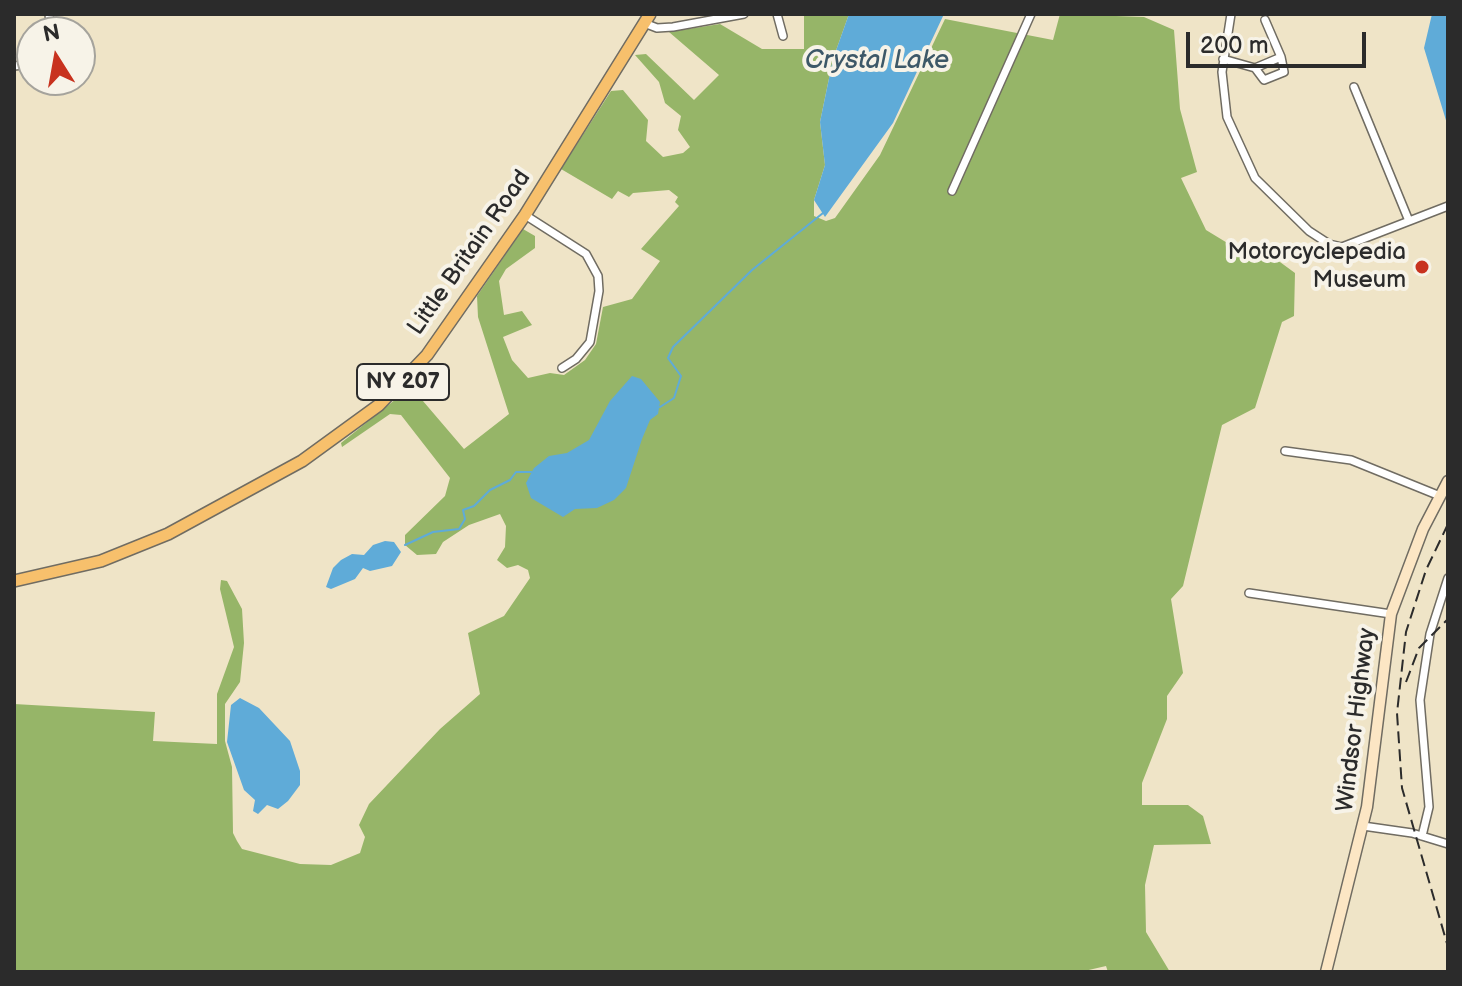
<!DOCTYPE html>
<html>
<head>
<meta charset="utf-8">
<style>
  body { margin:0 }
  #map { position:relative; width:1462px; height:986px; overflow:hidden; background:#efe4c7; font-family:"Balsamiq Sans",sans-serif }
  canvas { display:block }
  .frame { position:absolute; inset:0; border:16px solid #2b2b2b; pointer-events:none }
  .north { position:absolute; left:16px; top:16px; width:80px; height:80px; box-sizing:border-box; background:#f7f3e8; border:2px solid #a5a39c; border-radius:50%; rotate:349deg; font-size:22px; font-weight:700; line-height:32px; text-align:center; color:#2b2b2b }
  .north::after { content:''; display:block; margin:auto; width:28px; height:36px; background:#c8321e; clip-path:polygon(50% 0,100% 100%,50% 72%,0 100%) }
  .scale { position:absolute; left:1186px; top:32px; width:180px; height:36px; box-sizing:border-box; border:4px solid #2b2b2b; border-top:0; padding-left:10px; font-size:24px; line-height:28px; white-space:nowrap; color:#2b2b2b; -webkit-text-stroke:6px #f7f3e8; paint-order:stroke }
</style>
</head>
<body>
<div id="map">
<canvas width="1462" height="986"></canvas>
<div class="frame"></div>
<div class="north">N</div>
<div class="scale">200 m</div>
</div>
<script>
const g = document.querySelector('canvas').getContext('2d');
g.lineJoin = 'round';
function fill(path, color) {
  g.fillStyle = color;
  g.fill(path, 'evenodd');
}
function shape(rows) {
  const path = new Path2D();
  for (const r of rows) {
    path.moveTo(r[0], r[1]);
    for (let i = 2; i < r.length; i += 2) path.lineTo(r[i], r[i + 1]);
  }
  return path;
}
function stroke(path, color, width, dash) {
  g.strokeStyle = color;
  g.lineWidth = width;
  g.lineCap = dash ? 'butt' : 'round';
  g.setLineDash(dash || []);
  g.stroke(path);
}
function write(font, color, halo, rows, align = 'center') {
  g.font = font + ' "Balsamiq Sans",sans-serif';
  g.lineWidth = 8;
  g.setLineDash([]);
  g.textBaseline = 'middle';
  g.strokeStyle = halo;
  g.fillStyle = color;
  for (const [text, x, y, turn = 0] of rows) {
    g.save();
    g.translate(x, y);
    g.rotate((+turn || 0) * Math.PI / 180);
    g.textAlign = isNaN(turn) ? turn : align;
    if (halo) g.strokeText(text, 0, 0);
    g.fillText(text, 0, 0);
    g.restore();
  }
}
fill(shape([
  [804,14,849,14,833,59,820,122,825,165,814,200,814,216,826,221,835,218,880,155,945,19,1053,40,1060,14,1144,17,1174,30,1180,109,1197,172,1181,178,1206,230,1229,244,1258,246,1295,273,1294,316,1282,322,1255,408,1222,425,1183,586,1171,599,1183,673,1167,696,1167,719,1142,783,1142,805,1188,805,1203,816,1211,844,1154,845,1145,885,1146,932,1170,972,1108,972,1106,966,1080,972,14,972,14,704,155,712,153,741,217,744,217,694,234,647,220,589,221,580,227,581,242,609,244,643,240,682,225,704,225,741,232,767,233,833,237,841,242,849,300,864,331,865,360,853,365,837,359,825,369,804,440,729,480,694,468,633,504,616,530,578,528,570,518,565,507,568,497,560,505,547,506,526,500,514,469,525,443,542,436,554,417,555,405,545,405,535,445,496,450,478,401,415,390,414,342,447,341,443,411,387,464,449,509,414,478,317,477,296,523,229,535,236,535,248,506,269,499,281,504,315,522,311,532,325,503,337,512,360,528,378,550,373,564,375,585,360,596,344,603,307,632,299,660,261,641,249,679,206,675,202,678,197,669,190,633,193,629,197,618,191,612,199,561,169,611,91,623,90,648,120,646,141,663,157,683,153,690,147,678,130,681,116,665,103,659,82,635,55,646,54,694,100,719,75,669,32,720,24,762,49,804,49]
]), '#96b568');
fill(shape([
  [849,14,944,14,893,123,825,217,814,200,825,165,820,122,833,59],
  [1432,14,1448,14,1448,127,1424,48],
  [632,376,641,379,660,402,658,414,650,420,642,439,626,488,614,500,597,508,575,509,563,517,531,498,526,483,534,468,549,456,567,453,589,440,610,401],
  [385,541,394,542,401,552,392,566,370,571,363,568,355,579,331,589,326,587,333,568,341,560,352,554,364,555,373,545],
  [240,698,259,708,290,741,300,771,300,785,288,801,278,809,267,805,258,814,253,811,255,800,244,790,227,742,231,705]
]), '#5fabd8');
stroke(shape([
  [660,407,674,398,681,376,668,358,673,347,752,270,823,213],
  [405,545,433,532,459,529,465,519,463,510,474,506,490,490,510,480,516,472,532,472]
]), '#5fabd8', 2);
const minor = shape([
  [49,14,51,32],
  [777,14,783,36],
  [1231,14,1222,72,1227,117,1255,178,1309,231,1329,244,1342,247,1448,206],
  [644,23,657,28,673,27,744,14],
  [1223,59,1255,68,1281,57,1265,20],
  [14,66,32,64],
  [1255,68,1264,80,1284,72,1281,57],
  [1354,87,1409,221],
  [952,191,1031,14],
  [525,215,586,254,598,276,599,291,590,342,576,359,562,368],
  [1285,451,1351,460,1440,496],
  [1249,593,1391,614],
  [1363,826,1412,833,1448,844],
  [1422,836,1429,807,1420,700,1430,634,1448,578]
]);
const secondary = shape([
  [1326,972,1367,807,1391,614,1423,529,1448,481]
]);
const primary = shape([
  [14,581,101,561,168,534,302,461,379,405,427,355,525,215,650,14]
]);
stroke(minor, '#706c62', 10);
stroke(secondary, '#706c62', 13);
stroke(primary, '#706c62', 14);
stroke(minor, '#fff', 7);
stroke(secondary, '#fce6c4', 10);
stroke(primary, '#f7c06c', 11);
stroke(shape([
  [1448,524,1426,570,1406,632,1397,713,1402,788,1448,947],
  [1406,682,1419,648,1448,619]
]), '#2b2b2b', 2, [12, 6]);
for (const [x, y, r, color] of [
  [1422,267,8,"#c8321e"]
]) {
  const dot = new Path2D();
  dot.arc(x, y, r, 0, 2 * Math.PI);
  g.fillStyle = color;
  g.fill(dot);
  stroke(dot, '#f7f3e8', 3);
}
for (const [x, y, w] of [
  [403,382,92]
]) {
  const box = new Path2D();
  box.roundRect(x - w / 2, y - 18, w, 36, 6);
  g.fillStyle = '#f7f3e8';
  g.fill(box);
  stroke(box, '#2b2b2b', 2);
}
write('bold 22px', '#2b2b2b', null, [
  ["NY 207",403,382]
]);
write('24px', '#2b2b2b', '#f7f3e8', [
  ["Little Britain Road",470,253,-55],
  ["Windsor Highway",1357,720,-83]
]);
write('24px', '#2b2b2b', '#f7f3e8', [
  ["Motorcyclepedia",1406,253],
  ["Museum",1406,281]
], 'right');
write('italic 26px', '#3d5868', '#f7f3e8', [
  ["Crystal Lake",877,61]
]);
</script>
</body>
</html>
